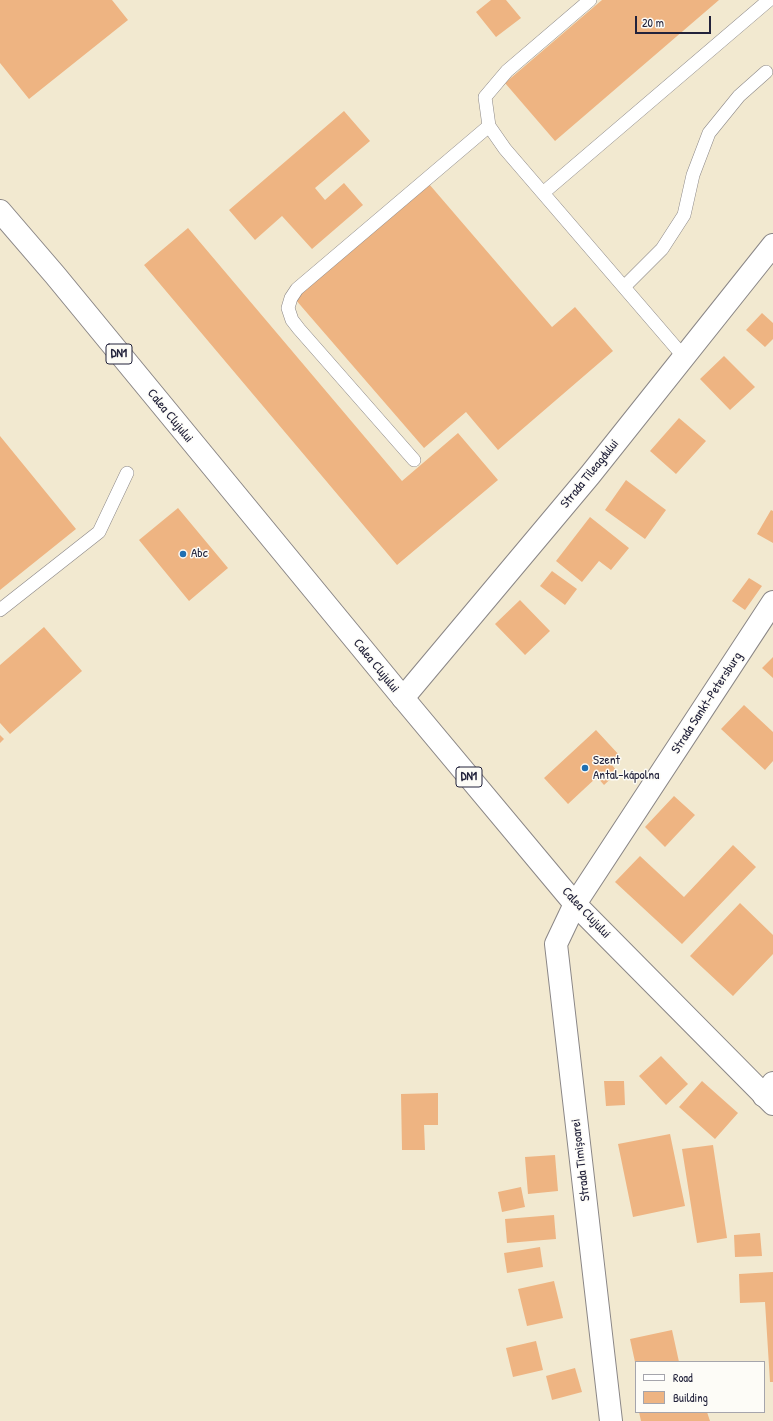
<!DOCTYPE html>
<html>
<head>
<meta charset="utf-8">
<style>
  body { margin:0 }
  #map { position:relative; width:773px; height:1421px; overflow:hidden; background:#f2e9d0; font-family:"Patrick Hand",sans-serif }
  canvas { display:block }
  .legend { position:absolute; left:635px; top:1361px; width:130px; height:52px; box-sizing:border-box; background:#fdfcf7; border:1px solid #a5a5ac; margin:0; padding:5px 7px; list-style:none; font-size:12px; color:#22223b }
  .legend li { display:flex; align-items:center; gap:8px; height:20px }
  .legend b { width:20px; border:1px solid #a5a5ac }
  .scale { position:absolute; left:635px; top:16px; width:76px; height:18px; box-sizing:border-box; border:2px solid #22223b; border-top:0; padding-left:5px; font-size:12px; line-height:14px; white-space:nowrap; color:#22223b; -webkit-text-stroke:3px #fdfcf7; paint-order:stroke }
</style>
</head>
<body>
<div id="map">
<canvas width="773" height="1421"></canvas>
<ul class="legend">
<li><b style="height:5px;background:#fff"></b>Road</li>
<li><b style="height:11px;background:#eeb482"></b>Building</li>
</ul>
<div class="scale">20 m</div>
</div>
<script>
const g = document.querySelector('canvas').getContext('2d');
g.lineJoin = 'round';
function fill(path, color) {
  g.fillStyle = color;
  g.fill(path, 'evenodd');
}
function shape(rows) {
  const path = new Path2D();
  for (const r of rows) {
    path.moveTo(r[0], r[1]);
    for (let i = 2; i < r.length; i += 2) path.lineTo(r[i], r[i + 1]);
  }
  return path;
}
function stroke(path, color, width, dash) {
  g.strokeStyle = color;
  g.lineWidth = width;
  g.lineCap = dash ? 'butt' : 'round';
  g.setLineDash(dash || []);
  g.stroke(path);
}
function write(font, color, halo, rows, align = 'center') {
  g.font = font + ' "Patrick Hand",sans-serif';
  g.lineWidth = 3;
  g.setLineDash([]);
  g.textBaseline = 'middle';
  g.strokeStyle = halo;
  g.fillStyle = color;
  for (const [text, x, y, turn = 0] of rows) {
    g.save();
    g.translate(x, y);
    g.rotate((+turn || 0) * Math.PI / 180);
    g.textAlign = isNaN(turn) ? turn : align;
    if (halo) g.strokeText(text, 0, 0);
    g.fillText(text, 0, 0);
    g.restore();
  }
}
fill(shape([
  [0,0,112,0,128,20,29,99,0,63],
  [491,0,506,0,521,18,496,37,476,12],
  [602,0,719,0,555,141,505,83],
  [344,111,370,141,315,188,325,200,344,183,363,205,312,249,282,216,255,240,229,210],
  [429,184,552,327,575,307,613,351,498,450,466,412,424,448,295,299],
  [188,228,402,481,458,433,498,480,397,565,144,265],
  [762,313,773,323,773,339,765,347,746,330],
  [724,356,755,387,730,410,700,379],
  [679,418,706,441,676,474,650,451],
  [0,436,76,529,0,590],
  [626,480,666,510,645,539,605,510],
  [178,508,228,568,189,601,139,540],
  [771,510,773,511,773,543,757,534],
  [590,517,629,548,611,570,599,561,582,582,556,561],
  [552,571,577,589,565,605,540,586],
  [749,578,762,586,745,610,732,601],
  [520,600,550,631,525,655,495,624],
  [44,627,82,671,10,734,0,723,0,665],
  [773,657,773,678,762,668],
  [744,705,773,732,773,761,765,770,721,729],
  [596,730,620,756,611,764,618,772,604,785,597,777,568,804,544,778],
  [0,735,4,739,0,743],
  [674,796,695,815,665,847,645,827],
  [733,845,756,867,682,944,615,882,640,856,684,897],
  [740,903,773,935,773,954,733,996,690,956],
  [661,1056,688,1084,666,1105,639,1076],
  [604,1081,624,1081,625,1105,606,1106],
  [702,1081,738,1113,715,1139,679,1107],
  [438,1093,438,1125,424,1125,425,1150,402,1150,401,1094],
  [670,1134,685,1206,633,1217,618,1144],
  [713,1145,727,1238,697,1243,682,1149],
  [555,1155,558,1191,528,1194,525,1157],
  [521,1187,525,1207,502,1212,498,1192],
  [554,1215,556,1239,507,1243,505,1219],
  [760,1233,762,1256,735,1257,734,1235],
  [540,1247,543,1267,507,1273,504,1253],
  [773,1272,773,1382,770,1382,765,1302,740,1303,739,1274],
  [554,1281,563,1318,527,1326,518,1289],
  [672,1330,679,1362,635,1362,630,1339],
  [536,1341,543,1370,513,1377,506,1348],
  [575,1368,582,1392,552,1400,546,1376],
  [639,1412,707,1412,710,1421,641,1421]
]), '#eeb482');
const lane = shape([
  [590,0,507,71,485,97,489,126,505,149,684,357],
  [543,193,769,0],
  [624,287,662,249,684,215,693,175,709,133,739,96,766,72],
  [414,460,299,329,292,320,288,308,291,298,297,289,489,126],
  [0,610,99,532,127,473]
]);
const street = shape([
  [403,698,590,475,773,245],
  [764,1096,773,1083],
  [611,1421,556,944,575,904,773,602]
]);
const primary = shape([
  [0,211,55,275,403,698,575,904,773,1104]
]);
stroke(lane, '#8a8686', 14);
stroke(street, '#8a8686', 24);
stroke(primary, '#8a8686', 24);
stroke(lane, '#fff', 13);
stroke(street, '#fff', 22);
stroke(primary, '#fff', 22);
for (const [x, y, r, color] of [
  [183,554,4,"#1f6fb2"],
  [585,768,4,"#1f6fb2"]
]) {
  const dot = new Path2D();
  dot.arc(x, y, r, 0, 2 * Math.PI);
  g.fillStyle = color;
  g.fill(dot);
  stroke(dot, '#fdfcf7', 1.5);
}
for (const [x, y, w] of [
  [119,354,26],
  [469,777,26]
]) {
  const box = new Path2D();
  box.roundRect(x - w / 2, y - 10, w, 20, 3);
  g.fillStyle = '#fdfcf7';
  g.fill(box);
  stroke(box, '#22223b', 1);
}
write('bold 12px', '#22223b', null, [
  ["DN1",119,354],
  ["DN1",469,777]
]);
write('13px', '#22223b', '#fdfcf7', [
  ["Calea Clujului",170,416,51],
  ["Strada Tileagdului",590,474,-51],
  ["Calea Clujului",376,666,51],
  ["Strada Sankt-Petersburg",707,703,-57],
  ["Calea Clujului",586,913,47],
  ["Strada Timișoarei",581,1160,-97]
]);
write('13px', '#22223b', '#fdfcf7', [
  ["Abc",191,554],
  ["Szent",593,761],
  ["Antal-kápolna",593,776]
], 'left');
</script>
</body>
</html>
